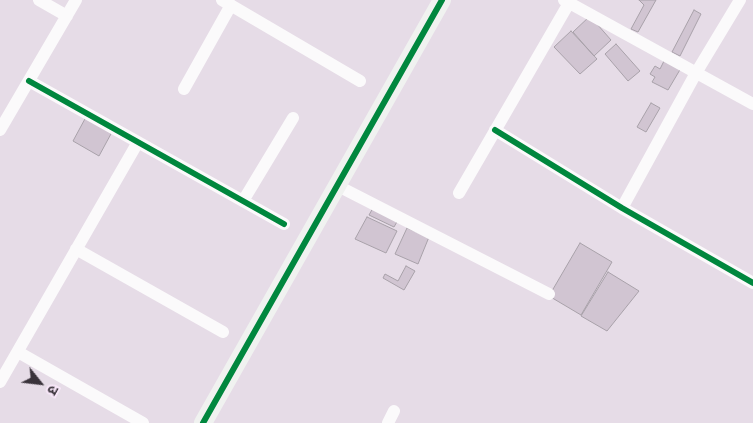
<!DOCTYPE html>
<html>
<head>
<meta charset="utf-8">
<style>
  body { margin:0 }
  #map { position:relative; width:753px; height:423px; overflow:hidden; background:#e6dce7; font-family:Quicksand,"Noto Sans Devanagari",sans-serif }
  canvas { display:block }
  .north { position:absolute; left:15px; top:358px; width:50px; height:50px; -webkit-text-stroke:4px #f7e6f8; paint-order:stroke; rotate:119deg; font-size:14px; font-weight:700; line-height:20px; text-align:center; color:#3a333b }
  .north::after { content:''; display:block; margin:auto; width:18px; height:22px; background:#3a333b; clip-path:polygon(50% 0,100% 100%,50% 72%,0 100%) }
</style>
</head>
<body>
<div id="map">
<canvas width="753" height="423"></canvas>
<div class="north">उ</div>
</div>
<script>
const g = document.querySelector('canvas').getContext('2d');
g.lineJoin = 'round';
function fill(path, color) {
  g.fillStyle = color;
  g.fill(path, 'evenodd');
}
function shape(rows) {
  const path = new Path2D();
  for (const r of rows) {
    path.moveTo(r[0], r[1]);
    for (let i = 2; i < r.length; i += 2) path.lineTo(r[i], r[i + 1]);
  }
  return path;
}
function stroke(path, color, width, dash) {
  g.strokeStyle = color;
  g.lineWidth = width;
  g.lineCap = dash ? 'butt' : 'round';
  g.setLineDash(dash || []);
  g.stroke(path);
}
const building = shape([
  [639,0,656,0,638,32,631,29,644,5,639,0],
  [694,10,701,14,680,56,672,52,694,10],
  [590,16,611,40,594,56,573,32,590,16],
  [571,31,597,59,580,74,554,47,571,31],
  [616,44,640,71,628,81,605,54,616,44],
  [665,59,681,68,668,90,652,82,655,77,650,74,655,66,660,69,665,59],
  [651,103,660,108,646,132,637,127,651,103],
  [86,117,112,132,99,156,73,141,86,117],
  [373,208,398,220,394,227,369,215,373,208],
  [367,217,397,231,386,253,355,239,367,217],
  [407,228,429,237,418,264,395,254,407,228],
  [580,243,612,262,581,315,549,296,580,243],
  [406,266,415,271,404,290,383,278,385,274,398,281,406,266],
  [608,272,639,291,607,331,581,316,608,272]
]);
fill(building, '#d1c5d2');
stroke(building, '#a8a1a9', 1);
stroke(shape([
  [39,0,67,16],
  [222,0,360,81],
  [564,0,753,104],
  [29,81,284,224],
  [184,89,231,5],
  [0,130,76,0],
  [495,130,622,208,753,283],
  [338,186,549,294],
  [459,193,569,3],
  [243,201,293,118],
  [622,208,696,73,740,0],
  [76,249,223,332],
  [18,352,143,423],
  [0,382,138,142],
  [388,423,394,411]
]), '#fbfafb', 12);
stroke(shape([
  [203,423,442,0]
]), '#f0f2f0', 18);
stroke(shape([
  [29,81,284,224],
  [495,130,622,208,753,283],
  [203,423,442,0]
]), '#00873e', 6);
</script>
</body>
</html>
